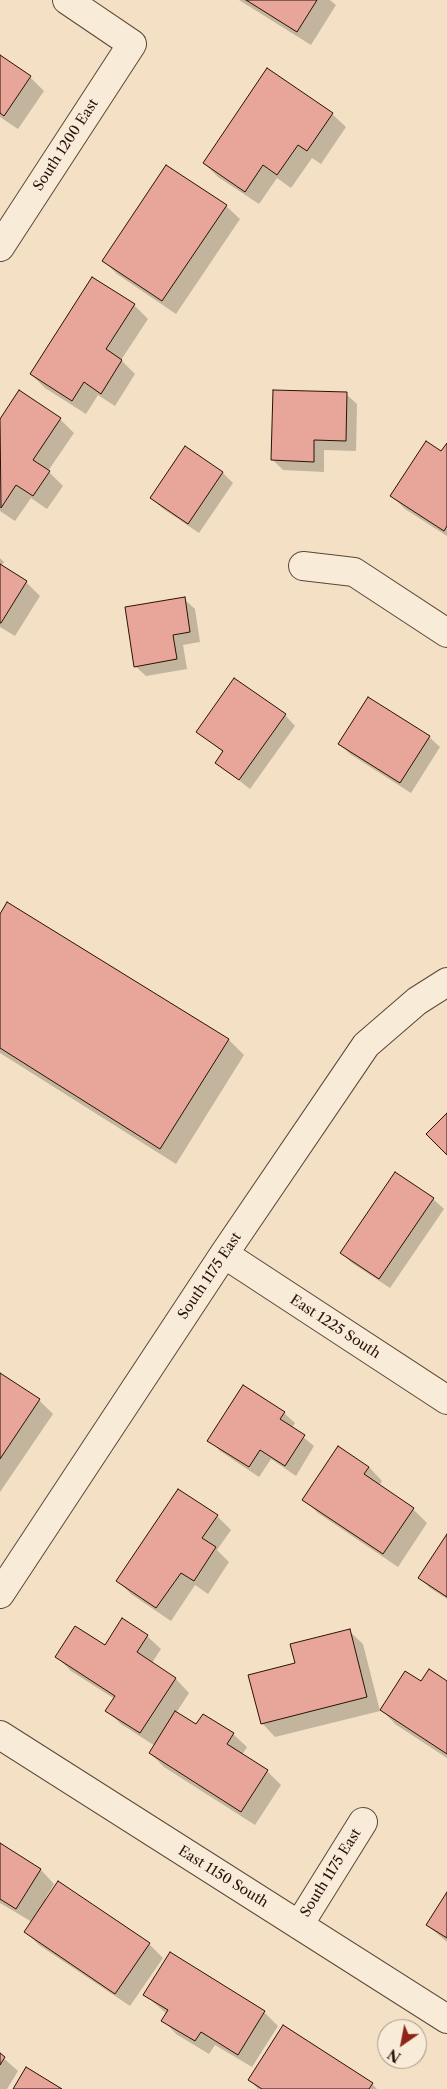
<!DOCTYPE html>
<html>
<head>
<meta charset="utf-8">
<style>
  body { margin:0 }
  #map { position:relative; width:447px; height:2089px; overflow:hidden; background:#f4e1c5; font-family:"Libre Caslon Text",serif }
  canvas { display:block }
  .north { position:absolute; left:377px; top:2019px; width:50px; height:50px; box-sizing:border-box; background:#f8ecd9; border:1px solid #a59485; border-radius:50%; rotate:213deg; font-size:14px; font-weight:700; line-height:20px; text-align:center; color:#291107 }
  .north::after { content:''; display:block; margin:auto; width:18px; height:22px; background:#8f2418; clip-path:polygon(50% 0,100% 100%,50% 72%,0 100%) }
</style>
</head>
<body>
<div id="map">
<canvas width="447" height="2089"></canvas>
<div class="north">N</div>
</div>
<script>
const g = document.querySelector('canvas').getContext('2d');
g.lineJoin = 'round';
function fill(path, color) {
  g.fillStyle = color;
  g.fill(path, 'evenodd');
}
function shape(rows) {
  const path = new Path2D();
  for (const r of rows) {
    path.moveTo(r[0], r[1]);
    for (let i = 2; i < r.length; i += 2) path.lineTo(r[i], r[i + 1]);
  }
  return path;
}
function stroke(path, color, width, dash) {
  g.strokeStyle = color;
  g.lineWidth = width;
  g.lineCap = dash ? 'butt' : 'round';
  g.setLineDash(dash || []);
  g.stroke(path);
}
function write(font, color, halo, rows, align = 'center') {
  g.font = font + ' "Libre Caslon Text",serif';
  g.lineWidth = 4;
  g.setLineDash([]);
  g.textBaseline = 'middle';
  g.strokeStyle = halo;
  g.fillStyle = color;
  for (const [text, x, y, turn = 0] of rows) {
    g.save();
    g.translate(x, y);
    g.rotate((+turn || 0) * Math.PI / 180);
    g.textAlign = isNaN(turn) ? turn : align;
    if (halo) g.strokeText(text, 0, 0);
    g.fillText(text, 0, 0);
    g.restore();
  }
}
fill(shape([
  [239,0,330,0,336,5,311,45],
  [0,57,30,77,44,91,18,129,0,117],
  [332,114,346,127,321,164,312,158,291,188,277,178,259,204,218,177,204,163],
  [226,206,240,219,176,314,117,274,103,260],
  [134,305,148,319,121,360,135,374,115,406,98,395,86,414,45,388,31,374],
  [20,392,60,419,74,433,48,471,63,486,47,509,31,498,15,521,0,511,0,422],
  [346,394,357,404,356,451,324,450,324,472,283,470,273,460],
  [447,445,447,536,405,509,392,496,442,453],
  [186,447,223,473,233,483,199,533,162,508,151,498],
  [0,558,4,562,1,566,26,582,40,596,15,636,0,627],
  [184,599,195,609,200,642,183,645,187,669,146,676,135,666],
  [285,715,295,726,250,789,217,763,224,753,198,732],
  [429,737,440,747,411,793,350,754,340,744],
  [8,904,229,1040,244,1055,176,1164,0,1053,0,916],
  [433,1199,444,1209,390,1288,352,1263,342,1253],
  [0,1374,39,1400,53,1414,0,1492],
  [284,1413,295,1423,292,1428,314,1446,296,1476,271,1459,259,1477,220,1451,209,1440],
  [369,1467,382,1481,379,1486,413,1509,427,1523,398,1567,318,1513,304,1499],
  [217,1516,231,1530,217,1550,229,1562,208,1594,195,1585,171,1621,131,1594,117,1580],
  [447,1536,447,1599,430,1588,420,1578],
  [349,1631,363,1644,380,1711,275,1737,262,1723,296,1664],
  [147,1636,161,1649,152,1663,176,1679,189,1693,176,1713,197,1726,233,1734,247,1747,242,1755,267,1771,281,1785,255,1825,164,1767,150,1753,155,1746,121,1724,107,1711,115,1699,71,1671,57,1657],
  [447,1682,447,1758,395,1724,382,1710,421,1683],
  [0,1845,41,1870,54,1884,45,1899,149,1944,163,1958,130,2006,39,1945,25,1931,32,1922,0,1903],
  [447,1894,447,1942,427,1925],
  [145,1995,264,2012,278,2026,252,2067,215,2045,209,2054,176,2034,163,2020,167,2014],
  [0,2055,18,2071,7,2089,0,2089],
  [250,2080,372,2084,377,2089,258,2089]
]), '#0003');
const building = shape([
  [246,0,317,0,297,32,246,0],
  [0,55,31,76,4,116,0,113,0,55],
  [267,68,333,113,307,151,298,145,277,175,263,165,245,192,203,163,267,68],
  [166,165,227,205,162,301,102,261,166,165],
  [92,277,135,304,106,349,122,360,101,394,84,382,72,401,30,374,92,277],
  [19,390,61,418,33,460,50,471,33,496,16,485,1,508,0,419,19,390],
  [273,390,347,392,346,441,314,440,314,462,271,460,273,390],
  [426,441,441,451,447,443,447,526,444,531,390,496,426,441],
  [185,446,223,472,188,524,150,498,185,446],
  [0,564,27,581,1,623,0,623,0,564],
  [185,597,190,632,173,635,177,659,134,667,125,607,185,597],
  [234,678,286,714,239,780,215,763,223,751,196,732,234,678],
  [368,697,430,736,400,783,338,744,368,697],
  [7,902,229,1039,160,1149,0,1048,0,914,7,902],
  [447,1113,447,1155,426,1134,447,1113],
  [395,1172,434,1198,379,1279,340,1253,395,1172],
  [0,1373,40,1399,0,1459,0,1373],
  [243,1385,285,1412,280,1419,305,1435,285,1466,260,1450,249,1467,207,1441,243,1385],
  [338,1446,369,1467,364,1474,414,1508,383,1554,302,1500,338,1446],
  [178,1489,218,1515,202,1538,216,1547,194,1581,181,1573,156,1608,116,1581,178,1489],
  [447,1534,447,1597,418,1578,447,1534],
  [122,1618,148,1635,137,1652,176,1678,140,1733,105,1711,115,1696,55,1657,75,1626,105,1645,122,1618],
  [350,1629,367,1697,261,1724,248,1675,295,1663,290,1644,350,1629],
  [429,1669,447,1681,447,1754,380,1710,405,1671,421,1681,429,1669],
  [175,1711,196,1724,203,1714,234,1733,227,1744,268,1770,241,1812,149,1753,175,1711],
  [0,1843,41,1869,16,1909,0,1899,0,1843],
  [58,1881,150,1943,115,1994,24,1932,58,1881],
  [447,1892,447,1938,426,1925,447,1892],
  [170,1952,265,2011,238,2055,201,2032,195,2041,161,2021,168,2010,143,1995,170,1952],
  [283,2025,373,2083,369,2089,262,2089,248,2080,283,2025],
  [0,2053,5,2057,0,2065,0,2053],
  [26,2067,62,2089,13,2089,26,2067]
]);
fill(building, '#e8a59a');
stroke(building, '#291107', 1);
const minor = shape([
  [0,247,132,44,67,0],
  [303,566,354,572,447,633],
  [224,1254,447,1400],
  [0,1594,224,1254,366,1045,417,1001,447,982],
  [0,1735,447,2019],
  [299,1925,363,1822]
]);
stroke(minor, '#5c4536', 30);
stroke(minor, '#f8ecd9', 28);
write('14px', '#291107', '#f8ecd9', [
  ["South 1200 East",66,145,-57],
  ["South 1175 East",210,1276,-56],
  ["East 1225 South",335,1327,33],
  ["South 1175 East",331,1873,-58],
  ["East 1150 South",223,1877,32]
]);
</script>
</body>
</html>
